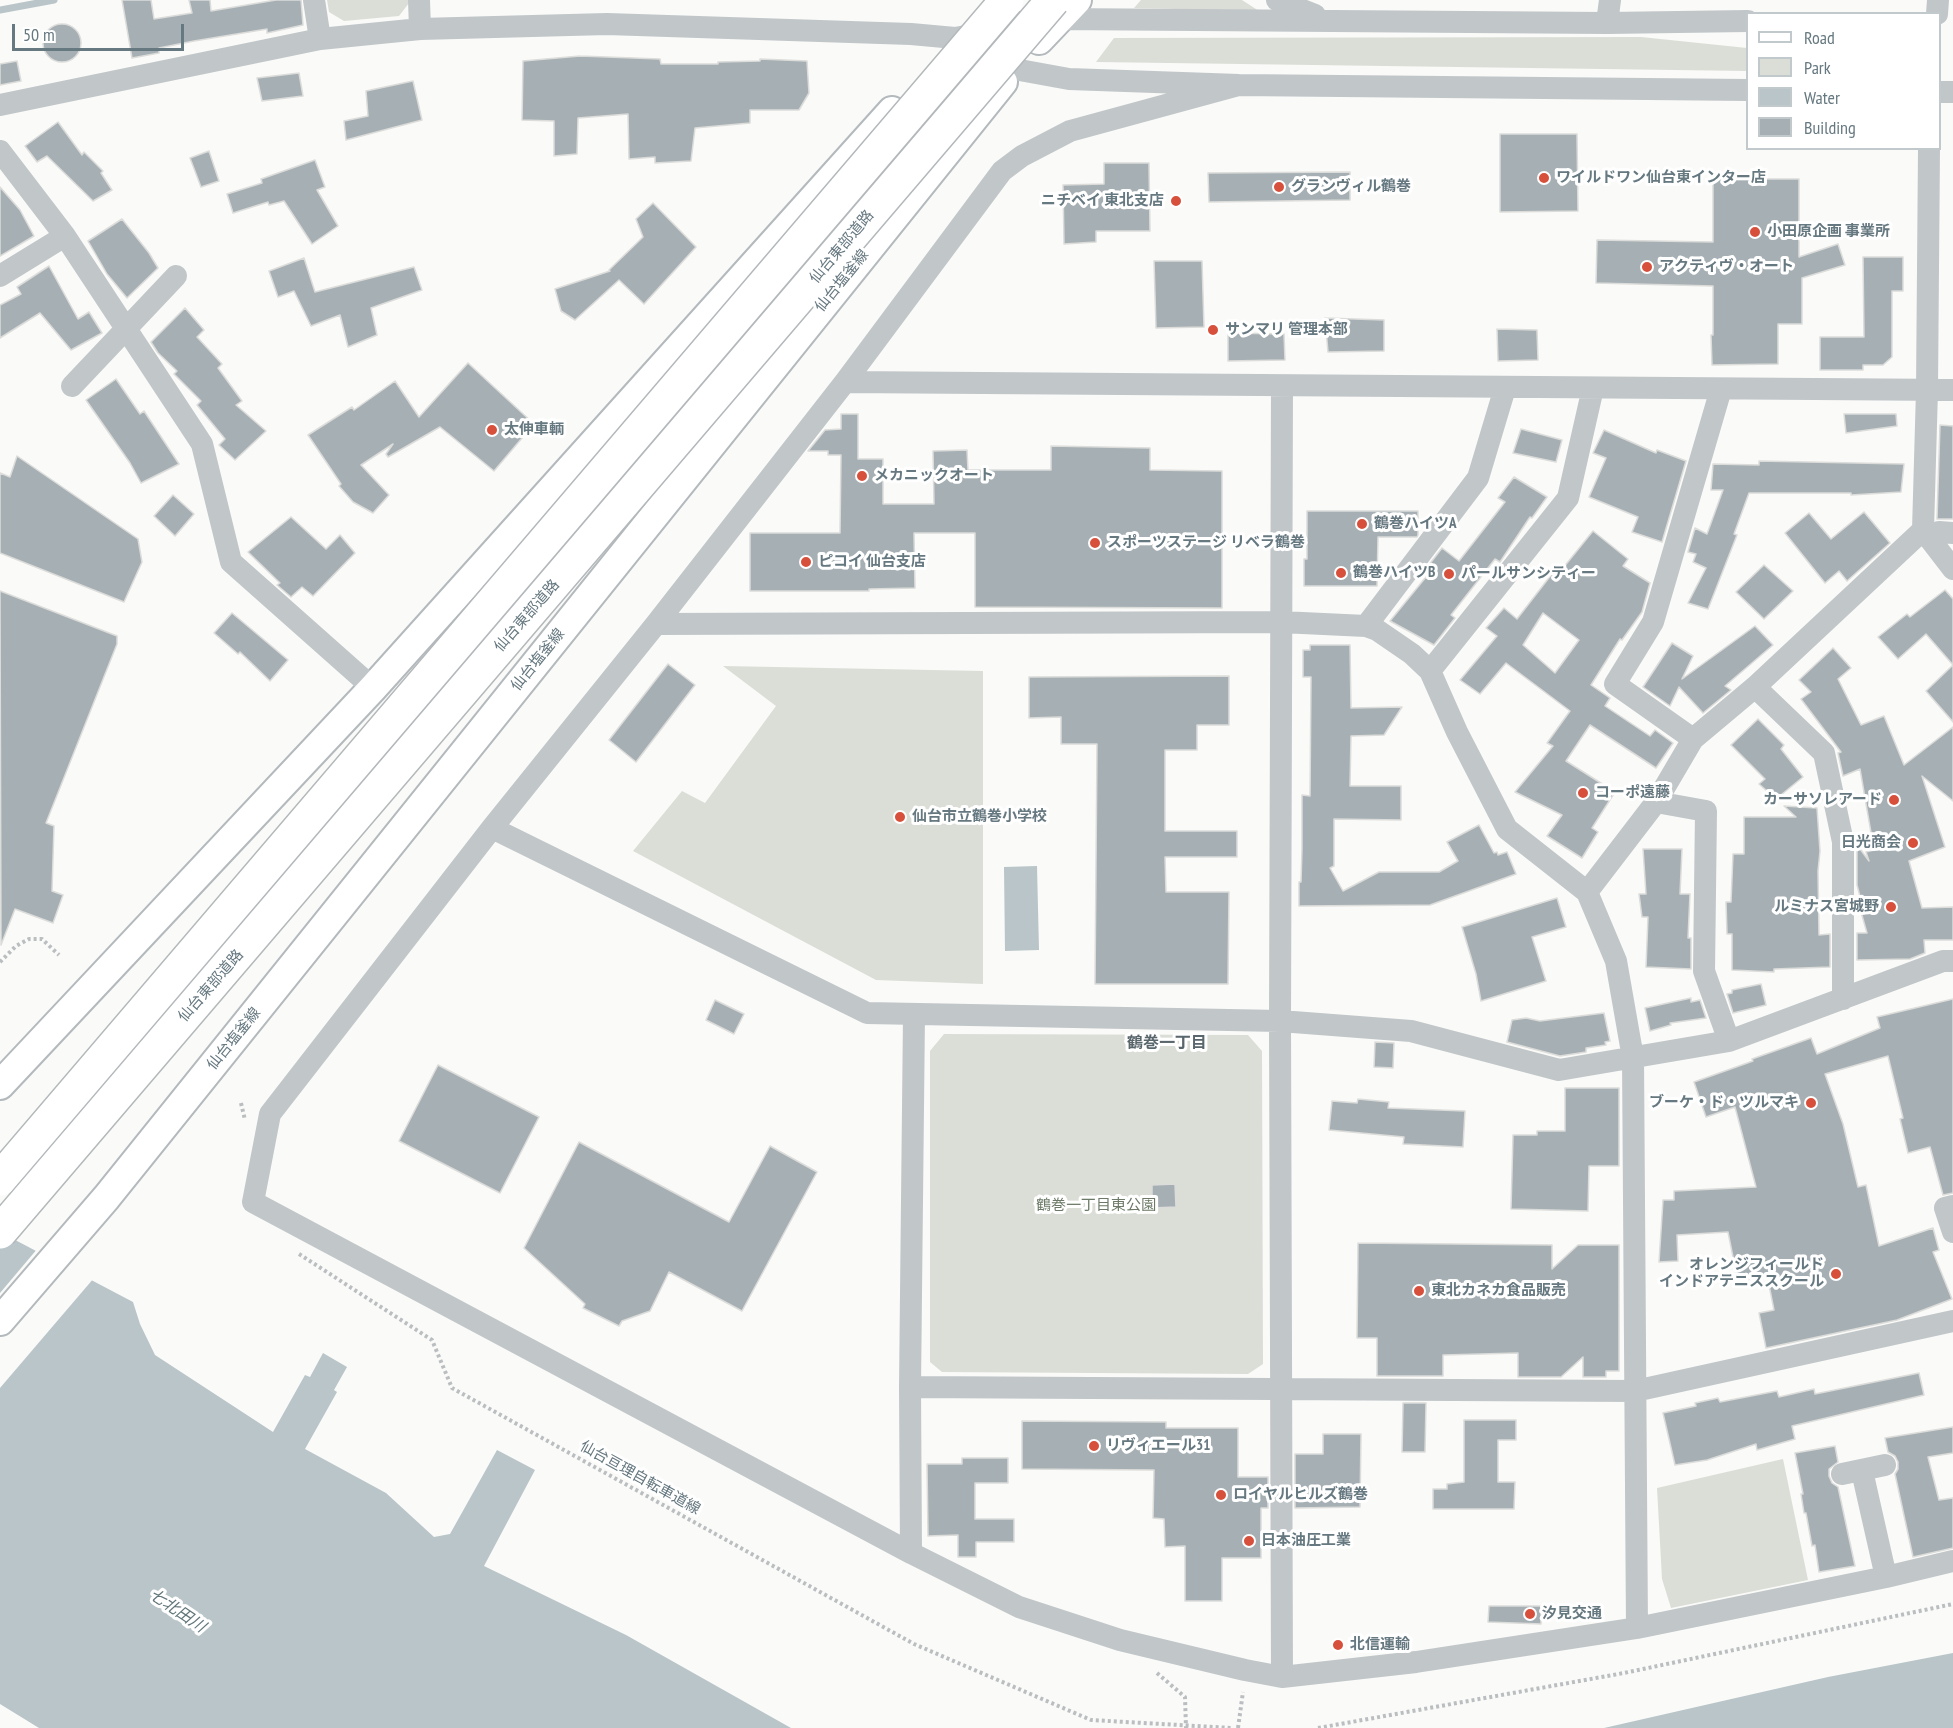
<!DOCTYPE html>
<html>
<head>
<meta charset="utf-8">
<style>
  body { margin:0 }
  #map { position:relative; width:1953px; height:1728px; overflow:hidden; background:#fafaf8; font-family:"PT Sans Narrow",sans-serif }
  canvas { display:block }
  .legend { position:absolute; left:1746px; top:12px; width:195px; height:138px; box-sizing:border-box; background:#fff; border:2px solid #c2c9cc; margin:0; padding:8px 10px; list-style:none; font-size:18px; color:#667880 }
  .legend li { display:flex; align-items:center; gap:12px; height:30px }
  .legend b { width:30px; border:2px solid #c2c9cc }
  .scale { position:absolute; left:12px; top:24px; width:172px; height:27px; box-sizing:border-box; border:3px solid #667880; border-top:0; padding-left:8px; font-size:18px; line-height:21px; white-space:nowrap; color:#667880; -webkit-text-stroke:4px #fff; paint-order:stroke }
</style>
</head>
<body>
<div id="map">
<canvas width="1953" height="1728"></canvas>
<ul class="legend">
<li><b style="height:8px;background:#fff"></b>Road</li>
<li><b style="height:16px;background:#dbded7"></b>Park</li>
<li><b style="height:16px;background:#b9c5c8"></b>Water</li>
<li><b style="height:16px;background:#a6b0b4"></b>Building</li>
</ul>
<div class="scale">50 m</div>
</div>
<script>
const g = document.querySelector('canvas').getContext('2d');
g.lineJoin = 'round';
function fill(path, color) {
  g.fillStyle = color;
  g.fill(path, 'evenodd');
}
function shape(rows) {
  const path = new Path2D();
  for (const r of rows) {
    if (r.length === 3) {
      path.moveTo(r[0] + r[2], r[1]);
      path.arc(r[0], r[1], r[2], 0, 2 * Math.PI);
      continue;
    }
    path.moveTo(r[0], r[1]);
    for (let i = 2; i < r.length; i += 2) path.lineTo(r[i], r[i + 1]);
  }
  return path;
}
function stroke(path, color, width, dash) {
  g.strokeStyle = color;
  g.lineWidth = width;
  g.lineCap = dash ? 'butt' : 'round';
  g.setLineDash(dash || []);
  g.stroke(path);
}
function write(font, color, halo, rows, align = 'center') {
  g.font = font + ' "PT Sans Narrow","Noto Sans JP",sans-serif';
  g.lineWidth = 6;
  g.setLineDash([]);
  g.textBaseline = 'middle';
  g.strokeStyle = halo;
  g.fillStyle = color;
  for (const [text, x, y, turn = 0] of rows) {
    g.save();
    g.translate(x, y);
    g.rotate((+turn || 0) * Math.PI / 180);
    g.textAlign = isNaN(turn) ? turn : align;
    if (halo) g.strokeText(text, 0, 0);
    g.fillText(text, 0, 0);
    g.restore();
  }
}
fill(shape([
  [327,0,408,0,409,3,399,16,344,21,329,12],
  [1141,0,1242,0,1259,11,1134,8],
  [1641,37,1747,48,1747,71,1096,62,1114,38],
  [723,666,983,671,983,984,876,980,633,851,682,791,705,803,776,706],
  [944,1034,1248,1035,1262,1051,1263,1364,1248,1374,942,1372,930,1362,930,1051],
  [1783,1459,1808,1580,1671,1608,1662,1579,1657,1488]
]), '#dbded7');
fill(shape([
  [1037,866,1039,950,1005,951,1004,867],
  [0,1232,133,1302,140,1324,155,1355,273,1432,305,1375,310,1377,323,1353,347,1367,334,1390,337,1392,305,1449,386,1493,434,1537,450,1534,497,1450,535,1470,484,1566,626,1635,791,1728,39,1728,0,1704],
  [1953,1653,1953,1728,1604,1728,1828,1677]
]), '#b9c5c8');
fill(shape([
  [38,1248,94,1278,0,1388,0,1293]
]), '#fafaf8');
stroke(shape([
  [0,10,54,0]
]), '#b9c5c8', 7);
const building = shape([
  [122,0,151,0,154,19,192,13,189,0,210,0,211,11,276,0,301,0,303,25,267,33,267,29,194,41,159,48,159,53,132,58,122,0],
  [62,43,19],
  [580,56,660,59,661,64,718,64,718,62,760,61,760,59,807,61,809,93,799,110,750,110,750,123,695,128,691,161,655,163,655,157,629,159,628,114,578,118,577,154,554,156,554,121,522,120,523,61,580,56],
  [17,61,21,81,0,85,0,64,17,61],
  [299,73,303,96,262,101,257,78,299,73],
  [413,81,422,120,346,140,344,121,368,116,366,91,413,81],
  [58,122,82,155,84,152,103,171,101,173,112,190,93,201,47,156,37,162,25,146,58,122],
  [1500,134,1577,134,1578,211,1500,212,1500,134],
  [209,151,219,181,201,187,190,158,209,151],
  [315,160,325,187,317,190,338,226,312,244,284,201,269,205,268,202,233,213,227,194,262,183,261,179,315,160],
  [1104,163,1149,163,1150,231,1096,231,1096,242,1064,244,1063,185,1104,184,1104,163],
  [1350,172,1350,200,1209,202,1208,173,1350,172],
  [1713,179,1799,179,1799,257,1838,244,1845,265,1802,278,1802,324,1778,324,1778,364,1712,365,1711,335,1713,335,1713,286,1596,283,1597,240,1713,242,1713,179],
  [0,187,20,210,34,236,0,256,0,187],
  [653,203,696,247,644,304,619,280,575,320,561,311,555,289,610,271,609,270,643,237,636,219,653,203],
  [122,219,149,253,158,268,127,298,107,274,88,241,122,219],
  [1863,257,1903,257,1903,291,1892,291,1892,357,1883,365,1863,365,1863,370,1820,370,1820,337,1864,337,1863,257],
  [304,258,315,292,414,267,422,290,371,308,377,335,348,347,340,315,311,326,294,291,278,297,269,271,304,258],
  [1154,261,1202,261,1204,327,1156,328,1154,261],
  [49,266,78,319,89,312,102,333,71,350,40,313,0,338,0,305,21,294,17,287,49,266],
  [185,308,204,330,197,337,222,364,218,368,242,401,236,405,266,431,235,460,219,445,225,439,197,405,201,401,174,374,177,371,158,353,151,342,185,308],
  [1325,318,1384,320,1384,351,1328,352,1325,318],
  [1497,329,1537,330,1538,360,1498,361,1497,329],
  [1228,333,1284,334,1285,360,1228,361,1228,333],
  [468,363,534,424,494,471,440,427,388,457,386,454,393,444,361,465,389,495,373,513,353,502,339,486,341,484,308,435,352,407,354,410,395,381,419,417,468,363],
  [116,379,140,414,144,411,179,464,141,483,130,463,86,400,116,379],
  [841,414,858,414,858,459,883,459,883,504,934,504,933,451,967,450,968,470,1051,470,1051,446,1150,448,1150,470,1222,471,1222,608,975,607,975,533,914,533,915,588,869,589,869,591,750,591,750,533,840,533,841,455,828,455,828,451,808,451,825,430,841,429,841,414],
  [1844,414,1896,414,1897,426,1846,433,1844,414],
  [1940,425,1953,426,1953,519,1937,519,1940,425],
  [1521,429,1562,440,1556,462,1513,453,1521,429],
  [1604,430,1656,453,1657,450,1686,461,1662,542,1632,532,1638,517,1589,497,1606,458,1593,453,1604,430],
  [17,456,138,539,142,562,124,602,0,553,0,473,10,477,17,456],
  [1759,461,1904,464,1901,492,1851,495,1851,493,1749,493,1734,534,1737,535,1708,609,1688,603,1706,568,1693,562,1696,554,1688,552,1695,528,1707,534,1723,490,1711,490,1713,464,1759,465,1759,461],
  [1514,477,1547,497,1532,518,1530,517,1500,562,1495,559,1451,615,1455,618,1434,645,1390,621,1426,577,1422,574,1442,548,1459,561,1505,502,1498,498,1514,477],
  [173,495,194,514,175,536,154,516,173,495],
  [1307,511,1418,511,1418,535,1417,537,1378,537,1377,586,1304,586,1304,559,1307,559,1307,511],
  [1864,512,1890,543,1847,581,1839,571,1825,583,1785,533,1809,513,1831,539,1864,512],
  [291,517,326,549,340,535,355,553,313,596,302,587,291,597,277,585,280,583,248,552,291,517],
  [1593,531,1628,559,1623,566,1650,583,1642,612,1622,640,1620,639,1591,685,1610,698,1605,706,1650,736,1655,730,1673,743,1656,768,1590,725,1566,761,1615,792,1592,828,1598,832,1582,858,1547,836,1562,815,1515,792,1553,746,1547,743,1570,711,1506,663,1480,694,1460,680,1497,636,1486,628,1504,608,1517,619,1555,570,1559,573,1593,531],
  [1543,613,1579,640,1555,673,1523,645,1543,613],
  [1764,565,1793,591,1764,619,1736,592,1764,565],
  [1945,590,1953,599,1953,722,1926,691,1953,665,1926,634,1898,659,1878,637,1907,614,1910,617,1945,590],
  [0,591,117,636,117,644,46,823,54,826,52,891,63,895,53,923,15,909,1,945,0,591],
  [232,613,288,660,270,681,240,652,238,654,214,633,232,613],
  [1755,626,1773,645,1725,686,1731,690,1703,713,1679,687,1670,706,1643,687,1672,643,1693,656,1682,679,1755,626],
  [1310,645,1350,645,1351,708,1402,707,1384,735,1351,736,1350,786,1401,786,1401,820,1334,819,1334,866,1330,868,1343,891,1379,872,1439,872,1458,861,1447,842,1479,825,1494,853,1497,852,1498,855,1507,852,1516,874,1430,905,1299,906,1299,882,1301,882,1302,849,1302,795,1310,796,1311,677,1303,677,1303,650,1310,650,1310,645],
  [1833,648,1851,668,1838,679,1861,725,1884,716,1904,765,1953,727,1953,801,1922,776,1945,847,1909,861,1922,908,1953,907,1953,940,1924,940,1925,953,1910,959,1857,960,1857,933,1867,933,1859,905,1862,904,1857,885,1857,845,1869,861,1866,852,1874,850,1860,769,1843,776,1838,753,1841,752,1801,699,1811,692,1799,680,1833,648],
  [668,664,695,685,636,762,609,740,668,664],
  [1229,676,1229,725,1197,725,1197,750,1165,750,1165,831,1237,831,1237,857,1165,857,1166,892,1229,892,1228,984,1095,984,1097,744,1061,744,1061,717,1029,718,1029,677,1229,676],
  [1758,719,1784,745,1781,749,1803,777,1776,799,1759,784,1765,779,1731,745,1758,719],
  [1784,806,1817,808,1820,851,1818,871,1819,935,1830,934,1830,967,1774,969,1774,972,1732,970,1732,934,1727,934,1726,902,1731,902,1733,854,1744,854,1744,817,1796,817,1784,806],
  [1643,849,1682,849,1680,894,1690,894,1688,938,1691,938,1691,969,1646,967,1648,917,1642,917,1639,894,1646,894,1643,849],
  [1557,898,1566,927,1532,937,1546,981,1481,1001,1476,974,1462,927,1557,898],
  [1761,984,1766,1005,1733,1013,1727,994,1732,993,1732,990,1761,984],
  [1691,998,1691,1002,1700,1000,1706,1018,1670,1023,1671,1025,1650,1031,1645,1008,1691,998],
  [1953,999,1953,1193,1943,1195,1930,1147,1908,1153,1900,1119,1903,1118,1888,1056,1825,1074,1843,1124,1858,1187,1866,1185,1879,1246,1933,1228,1939,1250,1933,1252,1952,1299,1897,1320,1766,1348,1759,1313,1774,1310,1767,1275,1738,1282,1728,1232,1677,1235,1678,1261,1659,1262,1663,1200,1674,1200,1674,1191,1756,1187,1735,1107,1706,1117,1694,1082,1753,1061,1752,1059,1811,1038,1817,1054,1880,1028,1877,1017,1953,999],
  [715,1000,744,1014,734,1034,706,1020,715,1000],
  [1604,1013,1610,1041,1605,1042,1606,1045,1586,1048,1586,1052,1560,1056,1507,1042,1512,1020,1526,1018,1540,1021,1604,1013],
  [1375,1042,1394,1043,1393,1068,1374,1067,1375,1042],
  [438,1065,539,1117,500,1193,399,1141,438,1065],
  [1565,1088,1619,1088,1619,1166,1589,1166,1588,1211,1511,1209,1513,1135,1537,1135,1537,1131,1565,1131,1565,1088],
  [1358,1099,1389,1102,1388,1108,1465,1111,1463,1147,1403,1144,1404,1137,1329,1130,1332,1101,1357,1103,1358,1099],
  [579,1142,729,1222,770,1146,817,1172,742,1311,669,1272,650,1311,622,1321,619,1326,583,1308,585,1304,524,1248,579,1142],
  [1175,1184,1176,1207,1152,1208,1152,1185,1175,1184],
  [1358,1243,1552,1245,1552,1269,1578,1245,1619,1245,1619,1371,1606,1371,1606,1377,1583,1377,1583,1357,1561,1377,1518,1377,1518,1353,1443,1355,1443,1376,1377,1376,1377,1338,1357,1338,1358,1243],
  [1919,1373,1924,1395,1792,1426,1795,1439,1757,1450,1756,1444,1707,1460,1675,1465,1663,1413,1696,1406,1695,1403,1718,1398,1720,1402,1777,1391,1779,1397,1814,1389,1815,1394,1919,1373],
  [1403,1403,1426,1403,1425,1452,1402,1452,1403,1403],
  [1464,1420,1516,1420,1516,1440,1498,1440,1498,1482,1515,1482,1514,1509,1433,1509,1433,1489,1447,1489,1447,1484,1464,1482,1464,1420],
  [1022,1421,1166,1422,1166,1428,1238,1428,1238,1477,1268,1477,1268,1508,1261,1508,1261,1558,1222,1558,1222,1601,1185,1601,1185,1546,1165,1547,1164,1519,1153,1518,1154,1470,1022,1469,1022,1421],
  [1953,1427,1953,1453,1928,1457,1939,1500,1953,1498,1953,1548,1913,1557,1895,1474,1898,1469,1898,1462,1895,1456,1888,1452,1885,1438,1953,1427],
  [1323,1434,1361,1434,1360,1507,1295,1508,1295,1454,1323,1454,1323,1434],
  [1835,1446,1838,1462,1829,1469,1829,1476,1832,1483,1838,1487,1855,1566,1819,1572,1815,1545,1812,1546,1806,1513,1804,1513,1801,1494,1803,1494,1795,1453,1835,1446],
  [962,1458,1008,1458,1008,1483,975,1483,975,1519,1014,1519,1014,1542,976,1542,976,1557,958,1557,958,1535,928,1536,927,1464,962,1464,962,1458],
  [1489,1606,1541,1606,1541,1624,1488,1622,1489,1606]
]);
fill(building, '#a6b0b4');
stroke(building, '#dcdcda', 1.5);
const major = shape([
  [1039,40,1077,0],
  [0,1085,373,688,892,111],
  [0,1321,106,1198,1003,82]
]);
stroke(major, '#b3b9bc', 32);
stroke(shape([
  [0,962,16,946,29,939,42,939,59,955],
  [241,1103,245,1120],
  [299,1254,432,1340,452,1388,914,1644,1091,1720,1232,1728],
  [1157,1673,1185,1697,1186,1728],
  [1238,1728,1243,1692],
  [1318,1728,1624,1673,1953,1604]
]), '#babec0', 4, [3, 3]);
stroke(shape([
  [314,0,320,39],
  [419,0,420,29],
  [1277,0,1315,15],
  [1937,14,1938,0],
  [1607,23,1610,0],
  [957,39,1014,69,1069,79,1239,85,1748,90],
  [1239,85,1070,131,1022,156,1002,171,845,382,656,624,492,828,270,1114,253,1202,911,1553,1019,1607,1120,1640,1245,1670,1282,1677,1416,1662,1637,1628,1886,1577,1953,1561],
  [1940,92,1953,92],
  [0,105,320,39,420,29,607,24,911,34,955,38,1058,19,1607,23,1748,21],
  [1929,148,1927,390,1923,530,1953,569],
  [0,151,65,236,202,444,231,562,373,688],
  [0,276,65,236],
  [845,382,1953,390],
  [72,386,176,276],
  [1282,386,1280,1021,1282,1677],
  [1930,539,1939,532,1953,533],
  [656,624,1281,622,1366,626,1377,630,1412,654,1430,671,1457,732,1507,829,1587,892,1616,961,1633,1058,1637,1628],
  [1366,626,1478,478,1505,388],
  [1430,671,1568,498,1593,388],
  [1755,687,1824,753,1843,842,1843,999],
  [1693,739,1615,684,1653,622,1721,389],
  [1656,802,1706,811,1704,971,1729,1041],
  [492,828,867,1013,1280,1021,1411,1031,1559,1070,1729,1041,1943,961,1953,961],
  [1587,892,1656,802,1693,739,1755,687,1923,530],
  [1953,1206,1945,1208,1953,1232],
  [910,1387,1635,1391,1953,1321],
  [1862,1471,1886,1577],
  [1842,1474,1885,1465],
  [911,1553,910,1387,914,1014]
]), '#c1c6c9', 22);
stroke(major, '#fff', 28);
const highwayBridge = shape([
  [0,1179,1007,0],
  [0,1232,1053,0]
]);
stroke(highwayBridge, '#b3b8bb', 36, []);
stroke(highwayBridge, '#fff', 33);
for (const [x, y, r, color] of [
  [1544,178,6,"#d6503c"],
  [1279,187,6,"#d6503c"],
  [1176,201,6,"#d6503c"],
  [1755,232,6,"#d6503c"],
  [1647,267,6,"#d6503c"],
  [1213,330,6,"#d6503c"],
  [492,430,6,"#d6503c"],
  [862,476,6,"#d6503c"],
  [1362,524,6,"#d6503c"],
  [1095,543,6,"#d6503c"],
  [806,562,6,"#d6503c"],
  [1341,573,6,"#d6503c"],
  [1449,574,6,"#d6503c"],
  [1583,793,6,"#d6503c"],
  [1894,800,6,"#d6503c"],
  [900,817,6,"#d6503c"],
  [1913,843,6,"#d6503c"],
  [1891,907,6,"#d6503c"],
  [1811,1103,6,"#d6503c"],
  [1836,1274,6,"#d6503c"],
  [1419,1291,6,"#d6503c"],
  [1094,1446,6,"#d6503c"],
  [1221,1495,6,"#d6503c"],
  [1249,1541,6,"#d6503c"],
  [1530,1614,6,"#d6503c"],
  [1338,1645,6,"#d6503c"]
]) {
  const dot = new Path2D();
  dot.arc(x, y, r, 0, 2 * Math.PI);
  g.fillStyle = color;
  g.fill(dot);
  stroke(dot, '#fff', 2);
}
write('bold 15px', '#667880', '#fff', [
  ["ワイルドワン仙台東インター店",1556,178],
  ["グランヴィル鶴巻",1291,187],
  ["ニチベイ 東北支店",1164,201,"right"],
  ["小田原企画 事業所",1767,232],
  ["アクティヴ・オート",1659,267],
  ["サンマリ 管理本部",1225,330],
  ["太伸車輌",504,430],
  ["メカニックオート",874,476],
  ["鶴巻ハイツA",1374,524],
  ["スポーツステージ リベラ鶴巻",1107,543],
  ["ピコイ 仙台支店",818,562],
  ["鶴巻ハイツB",1353,573],
  ["パールサンシティー",1461,574],
  ["コーポ遠藤",1595,793],
  ["カーサソレアード",1882,800,"right"],
  ["仙台市立鶴巻小学校",912,817],
  ["日光商会",1901,843,"right"],
  ["ルミナス宮城野",1879,907,"right"],
  ["ブーケ・ド・ツルマキ",1799,1103,"right"],
  ["オレンジフィールド",1824,1265,"right"],
  ["インドアテニススクール",1824,1282,"right"],
  ["東北カネカ食品販売",1431,1291],
  ["リヴィエール31",1106,1446],
  ["ロイヤルヒルズ鶴巻",1233,1495],
  ["日本油圧工業",1261,1541],
  ["汐見交通",1542,1614],
  ["北信運輸",1350,1645]
], 'left');
write('15px', '#667880', '#fff', [
  ["仙台東部道路",842,247,-50],
  ["仙台塩釜線",842,281,-51],
  ["仙台東部道路",527,616,-49],
  ["仙台塩釜線",538,660,-51],
  ["仙台東部道路",211,986,-49],
  ["仙台塩釜線",234,1039,-51],
  ["仙台亘理自転車道線",640,1478,29]
]);
write('15px', '#6b7966', '#fff', [
  ["鶴巻一丁目東公園",1096,1206]
]);
write('bold 16px', '#59666c', '#fff', [
  ["鶴巻一丁目",1167,1043]
]);
write('italic 16px', '#62767a', '#fff', [
  ["七北田川",177,1611,34]
]);
</script>
</body>
</html>
